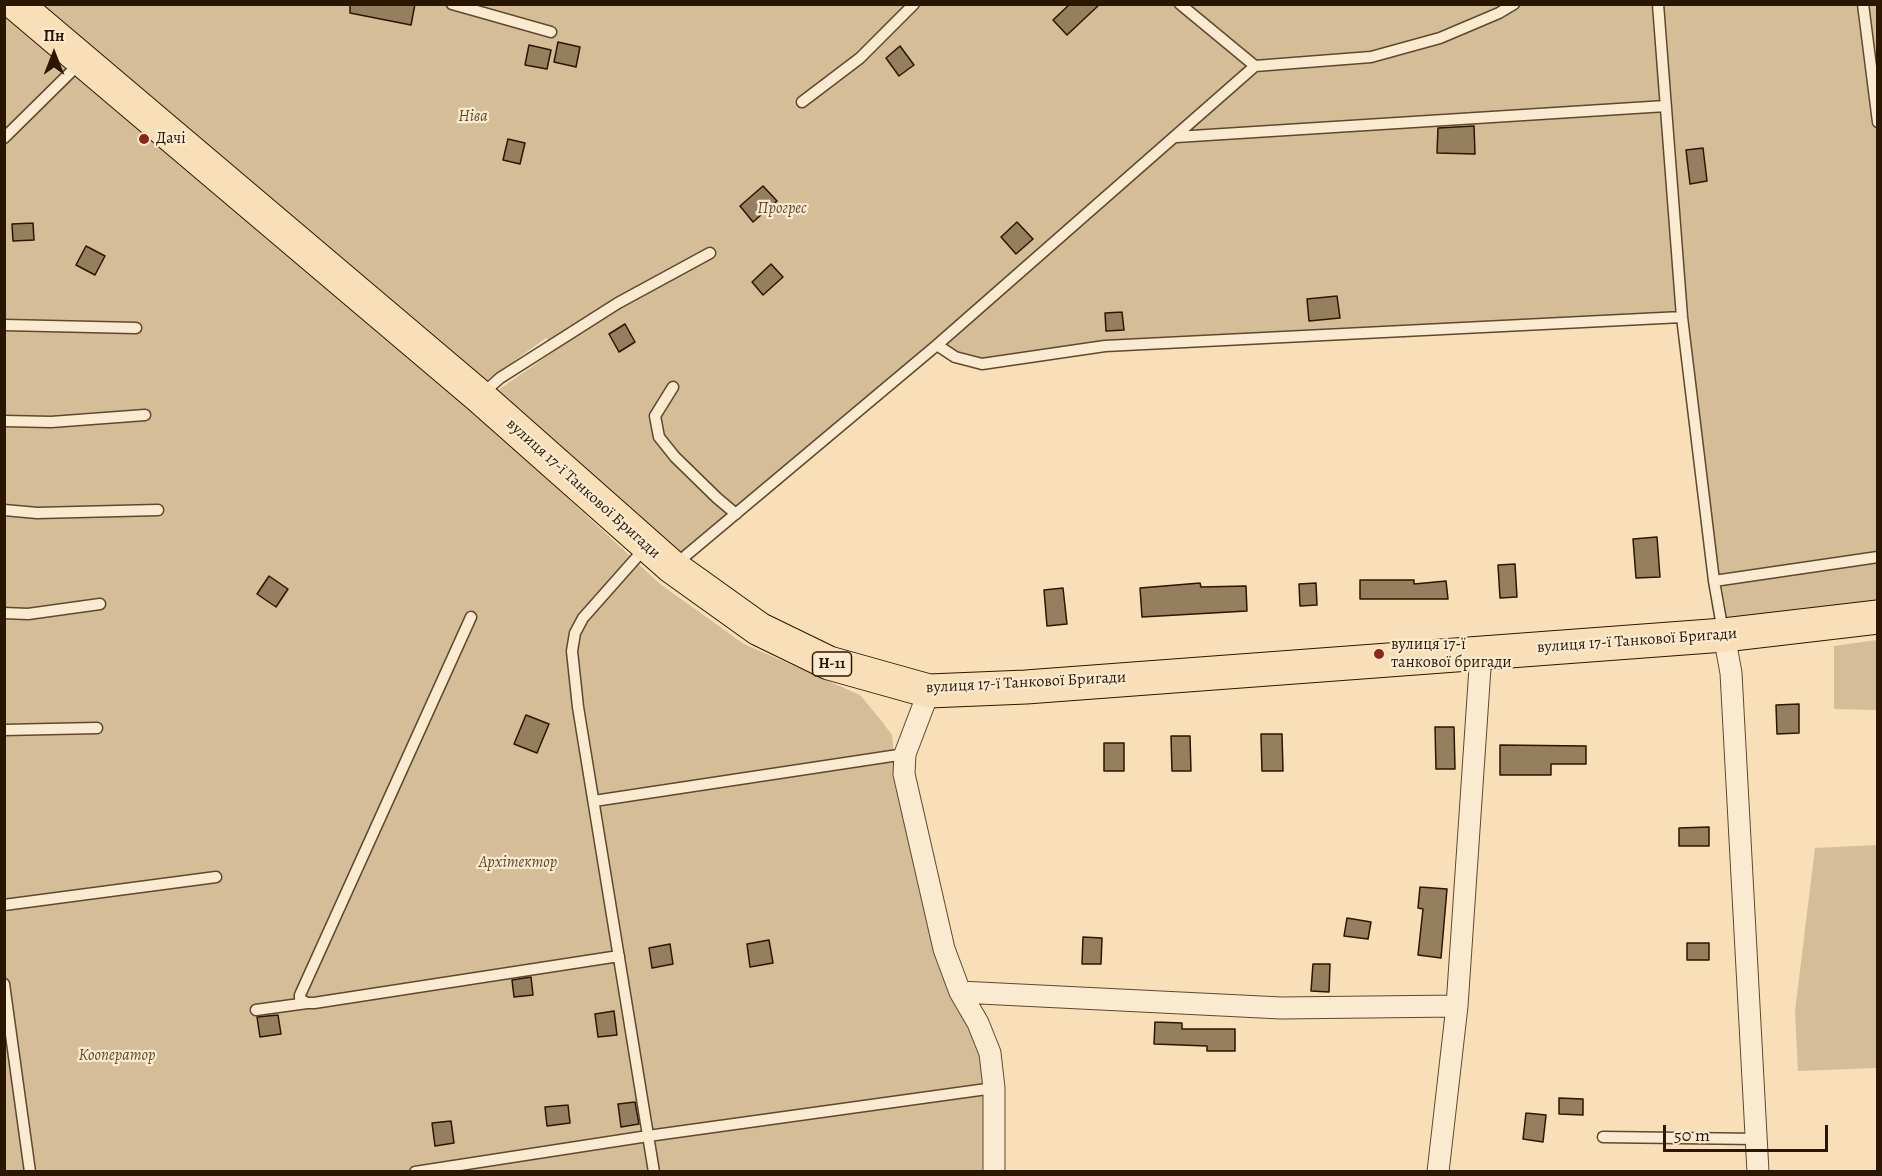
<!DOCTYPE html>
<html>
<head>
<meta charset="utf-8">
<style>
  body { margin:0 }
  #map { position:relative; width:1882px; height:1176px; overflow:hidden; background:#f8dfb7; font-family:Alegreya,serif }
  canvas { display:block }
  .frame { position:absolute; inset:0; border:6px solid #2b1600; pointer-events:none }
  .north { position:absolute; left:24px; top:24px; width:60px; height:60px; -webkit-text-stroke:4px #faead0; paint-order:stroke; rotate:0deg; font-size:16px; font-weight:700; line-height:24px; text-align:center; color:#2b1600 }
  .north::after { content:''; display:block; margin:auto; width:21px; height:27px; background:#2b1600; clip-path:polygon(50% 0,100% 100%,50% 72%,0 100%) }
  .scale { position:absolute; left:1663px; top:1125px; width:165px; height:27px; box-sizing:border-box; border:3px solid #2b1600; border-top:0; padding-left:8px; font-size:18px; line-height:21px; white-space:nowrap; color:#2b1600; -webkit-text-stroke:4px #faead0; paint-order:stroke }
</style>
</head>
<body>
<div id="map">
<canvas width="1882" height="1176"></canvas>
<div class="frame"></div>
<div class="north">Пн</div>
<div class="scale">50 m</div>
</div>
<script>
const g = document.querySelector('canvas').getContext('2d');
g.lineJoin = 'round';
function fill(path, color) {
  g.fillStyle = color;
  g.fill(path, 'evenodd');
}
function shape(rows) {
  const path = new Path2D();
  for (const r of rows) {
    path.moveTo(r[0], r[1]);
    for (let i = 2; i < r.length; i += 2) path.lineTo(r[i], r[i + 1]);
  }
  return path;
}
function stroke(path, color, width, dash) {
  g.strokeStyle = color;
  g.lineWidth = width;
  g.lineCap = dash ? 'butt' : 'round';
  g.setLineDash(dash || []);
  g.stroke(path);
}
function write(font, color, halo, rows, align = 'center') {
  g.font = font + ' Alegreya,serif';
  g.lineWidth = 4.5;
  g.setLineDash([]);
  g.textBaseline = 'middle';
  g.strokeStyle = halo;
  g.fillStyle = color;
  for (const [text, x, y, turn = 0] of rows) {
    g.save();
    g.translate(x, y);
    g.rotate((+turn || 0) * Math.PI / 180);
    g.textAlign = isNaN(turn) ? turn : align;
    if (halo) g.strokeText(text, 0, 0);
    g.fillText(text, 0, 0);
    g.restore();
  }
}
fill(shape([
  [40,5,1877,5,1877,605,1727,619,1722,587,1714,581,1682,317,1105,346,982,364,937,345,683,559,494,393,556,350,546,338,483,383],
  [4,13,470,407,660,584,744,644,860,695,880,719,892,735,897,778,982,1051,987,1171,5,1171],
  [1877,640,1877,710,1834,709,1834,646],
  [1877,845,1877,1068,1798,1071,1795,1011,1815,848]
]), '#d5bd98');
const building = shape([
  [350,4,415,4,411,25,350,13,350,4],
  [1070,4,1100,4,1067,35,1053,20,1070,4],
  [558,42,580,47,576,67,554,62,558,42],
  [529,45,551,50,547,69,525,65,529,45],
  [900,46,914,65,899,76,886,58,900,46],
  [1474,126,1475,154,1437,153,1438,128,1474,126],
  [508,139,525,143,520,164,503,160,508,139],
  [1703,148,1707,181,1690,184,1686,150,1703,148],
  [763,186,777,201,753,222,740,206,763,186],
  [1017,222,1033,239,1016,254,1001,237,1017,222],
  [33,223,34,240,13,241,12,224,33,223],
  [86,246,105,256,95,275,76,265,86,246],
  [771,264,783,277,763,295,752,282,771,264],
  [1337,296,1340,318,1309,321,1307,299,1337,296],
  [1122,312,1124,330,1106,331,1105,313,1122,312],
  [625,324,635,342,619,352,609,334,625,324],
  [1657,537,1660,577,1636,578,1633,539,1657,537],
  [1515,564,1517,597,1500,598,1498,565,1515,564],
  [269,576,288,589,276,607,257,594,269,576],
  [1360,580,1414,580,1414,584,1446,581,1448,599,1360,599,1360,580],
  [1200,583,1201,587,1246,586,1247,611,1142,617,1140,588,1200,583],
  [1316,583,1317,605,1300,606,1299,584,1316,583],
  [1063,588,1067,624,1047,626,1044,590,1063,588],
  [1799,704,1799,733,1777,734,1776,705,1799,704],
  [526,715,549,724,537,753,514,744,526,715],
  [1435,727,1454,727,1455,769,1436,769,1435,727],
  [1261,734,1282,734,1283,771,1262,771,1261,734],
  [1171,736,1190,736,1191,771,1172,771,1171,736],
  [1104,743,1124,743,1124,771,1104,771,1104,743],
  [1500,745,1586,746,1586,764,1551,764,1551,775,1500,775,1500,745],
  [1709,827,1709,846,1679,846,1679,828,1709,827],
  [1420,887,1447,889,1441,958,1418,955,1423,909,1418,908,1420,887],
  [1347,918,1371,922,1368,939,1344,936,1347,918],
  [1083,937,1102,938,1101,964,1082,964,1083,937],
  [769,940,773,963,750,967,747,944,769,940],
  [1687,943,1709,943,1709,960,1687,960,1687,943],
  [670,944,673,964,652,968,649,948,670,944],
  [1313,964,1330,964,1329,992,1311,991,1313,964],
  [531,977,533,995,514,997,512,980,531,977],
  [614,1011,617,1035,598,1037,595,1014,614,1011],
  [278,1015,281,1034,260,1037,257,1017,278,1015],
  [1155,1022,1182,1023,1182,1029,1235,1029,1235,1051,1207,1051,1207,1046,1154,1044,1155,1022],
  [1559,1098,1583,1099,1583,1115,1559,1114,1559,1098],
  [635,1102,639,1124,621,1127,618,1104,635,1102],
  [568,1105,570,1123,547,1126,545,1107,568,1105],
  [1526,1113,1546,1115,1543,1142,1523,1139,1526,1113],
  [451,1121,454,1143,435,1146,432,1123,451,1121]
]);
fill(building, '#967f5f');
stroke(building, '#2b1600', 1.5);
const service = shape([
  [452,4,551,32],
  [1180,4,1255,66],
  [1658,4,1682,317,1714,581,1723,632],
  [1863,4,1878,122],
  [802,102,860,58,914,4],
  [1176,137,1666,106],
  [4,138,81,62],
  [4,325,136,328],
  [937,345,955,357,982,364,1105,346,1682,317],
  [673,387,655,416,659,437,675,457,717,498,736,514],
  [482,394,500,378,618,303,710,253],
  [4,421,51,422,145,415],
  [4,510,37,513,158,510],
  [645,548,583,618,575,633,572,651,578,707,654,1172],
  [677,563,937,345,1255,66,1371,57,1440,38,1499,13,1514,4],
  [1714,581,1878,557],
  [4,613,28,614,100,604],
  [471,617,300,995,300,999,307,1003,314,1003,619,956],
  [4,730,97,728],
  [594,801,905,754],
  [4,905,216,877],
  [4,984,30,1172],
  [256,1010,307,1003],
  [1603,1137,1757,1139],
  [415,1172,648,1136,994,1088]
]);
const minor = shape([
  [1724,635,1731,673,1758,1172],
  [929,691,905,754,904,774,944,949,960,992,978,1023,990,1053,994,1088,994,1172],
  [960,992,1281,1008,1457,1006],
  [1438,1172,1457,1006,1481,653]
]);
const primary = shape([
  [16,4,479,396,671,566,759,629,829,663,929,691,1026,687,1724,635,1878,617]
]);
stroke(service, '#5e482e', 13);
stroke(minor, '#5e482e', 23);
stroke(primary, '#2b1600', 35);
stroke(service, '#faead0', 10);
stroke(minor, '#faead0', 21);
stroke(primary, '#f8dfb7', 33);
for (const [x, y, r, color] of [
  [144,139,6,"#8f2418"],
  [1379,654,6,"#8f2418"]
]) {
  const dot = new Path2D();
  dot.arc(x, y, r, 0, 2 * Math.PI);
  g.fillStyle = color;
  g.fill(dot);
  stroke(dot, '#faead0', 2);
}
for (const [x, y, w] of [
  [832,664,39]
]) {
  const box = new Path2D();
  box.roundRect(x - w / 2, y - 12, w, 24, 4.5);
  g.fillStyle = '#faead0';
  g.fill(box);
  stroke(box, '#2b1600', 1.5);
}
write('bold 15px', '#2b1600', null, [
  ["Н-11",832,664]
]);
write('italic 16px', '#5e482e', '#faead0', [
  ["Ніва",473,117],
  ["Прогрес",782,209],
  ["Архітектор",518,863],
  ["Кооператор",117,1056]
]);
write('16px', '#2b1600', '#faead0', [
  ["Дачі",156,139],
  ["вулиця 17-ї",1391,645],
  ["танкової бригади",1391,663]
], 'left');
write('16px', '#2b1600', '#faead0', [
  ["вулиця 17-ї Танкової Бригади",583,489,42],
  ["вулиця 17-ї Танкової Бригади",1637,641,-4],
  ["вулиця 17-ї Танкової Бригади",1026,683,-3]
]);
</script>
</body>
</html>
